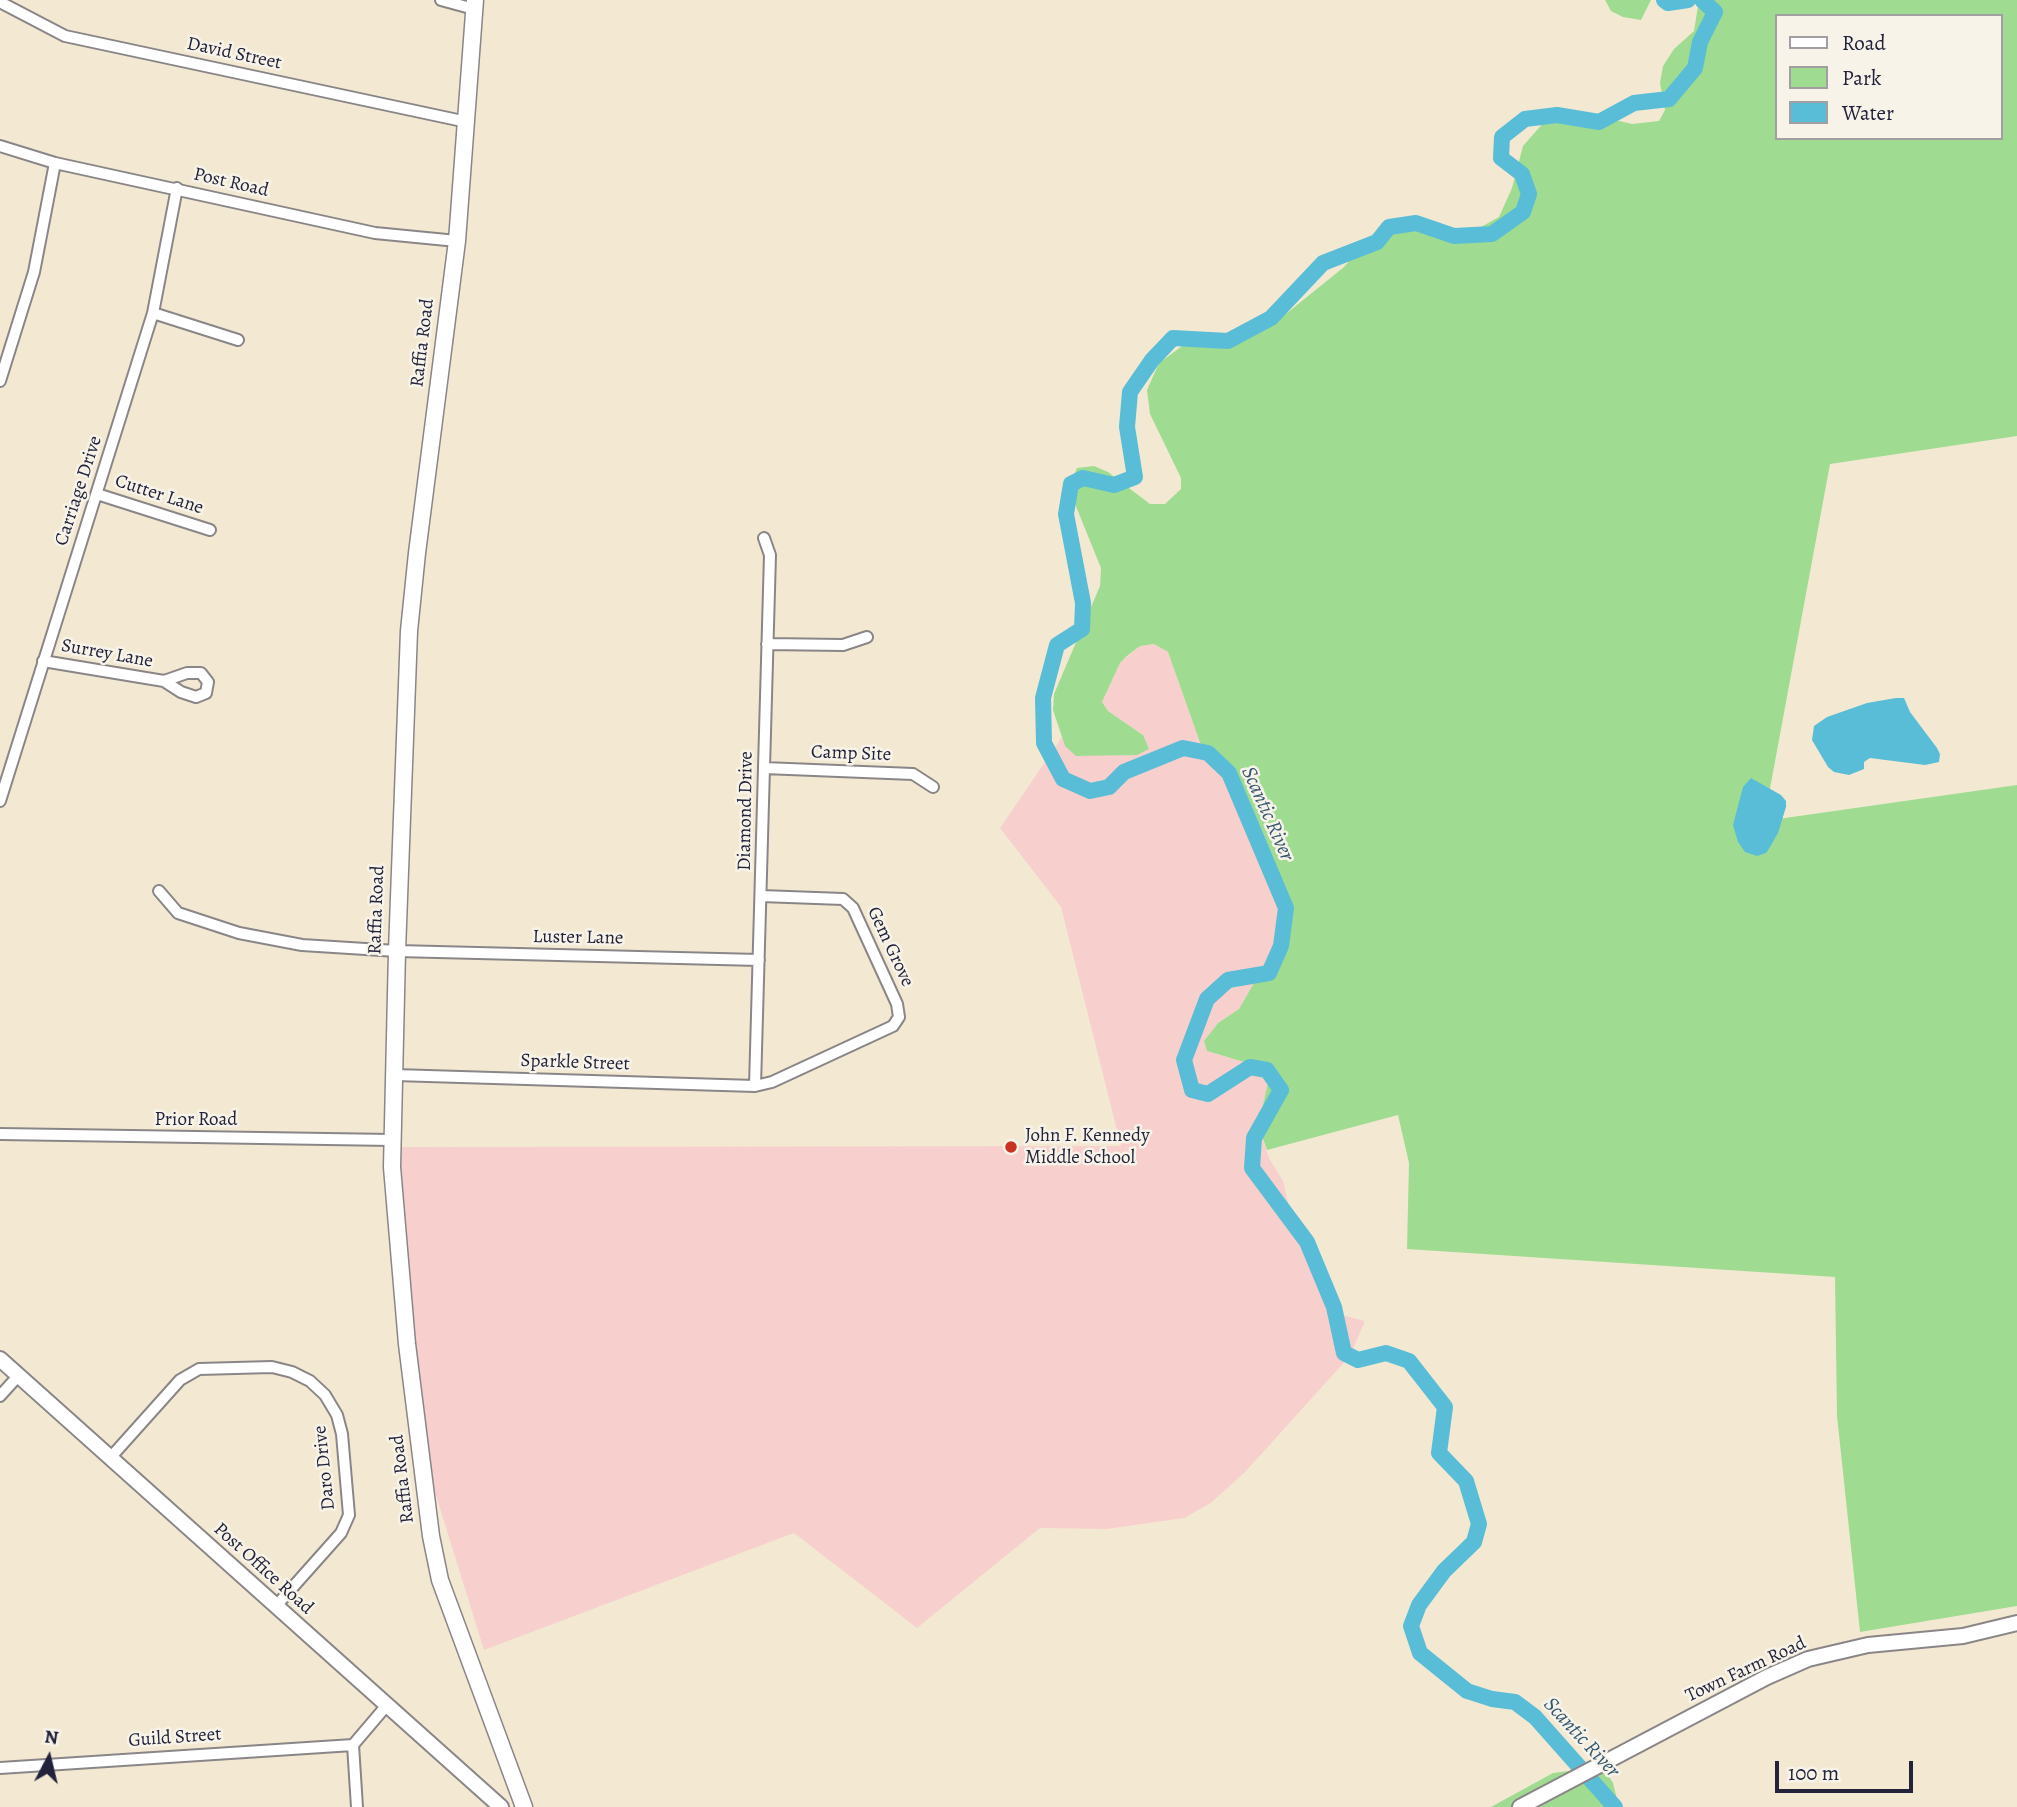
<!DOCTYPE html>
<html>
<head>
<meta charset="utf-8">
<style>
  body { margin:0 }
  #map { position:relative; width:2017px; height:1807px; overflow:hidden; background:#f3e9d3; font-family:Alegreya,serif }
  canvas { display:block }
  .legend { position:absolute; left:1775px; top:14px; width:228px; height:126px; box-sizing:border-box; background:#f7f3e8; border:2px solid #a29fa3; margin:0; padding:9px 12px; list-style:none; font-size:21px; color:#22223b }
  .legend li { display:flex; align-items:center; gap:14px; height:35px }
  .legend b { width:35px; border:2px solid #a29fa3 }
  .north { position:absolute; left:14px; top:1723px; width:70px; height:70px; -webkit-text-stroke:5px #f7f3e8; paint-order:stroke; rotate:7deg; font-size:19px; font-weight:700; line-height:28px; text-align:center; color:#22223b }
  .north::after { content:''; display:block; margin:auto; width:24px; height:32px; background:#22223b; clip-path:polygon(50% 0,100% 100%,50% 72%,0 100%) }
  .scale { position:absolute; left:1775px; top:1761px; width:138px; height:32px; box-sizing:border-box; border:4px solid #22223b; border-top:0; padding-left:9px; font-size:21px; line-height:24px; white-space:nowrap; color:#22223b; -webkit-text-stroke:5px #f7f3e8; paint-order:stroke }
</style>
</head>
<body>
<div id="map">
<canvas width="2017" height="1807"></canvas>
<ul class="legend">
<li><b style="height:9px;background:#fff"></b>Road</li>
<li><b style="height:19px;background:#9fdc91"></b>Park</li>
<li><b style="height:19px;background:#59bdd7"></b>Water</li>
</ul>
<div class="north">N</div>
<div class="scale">100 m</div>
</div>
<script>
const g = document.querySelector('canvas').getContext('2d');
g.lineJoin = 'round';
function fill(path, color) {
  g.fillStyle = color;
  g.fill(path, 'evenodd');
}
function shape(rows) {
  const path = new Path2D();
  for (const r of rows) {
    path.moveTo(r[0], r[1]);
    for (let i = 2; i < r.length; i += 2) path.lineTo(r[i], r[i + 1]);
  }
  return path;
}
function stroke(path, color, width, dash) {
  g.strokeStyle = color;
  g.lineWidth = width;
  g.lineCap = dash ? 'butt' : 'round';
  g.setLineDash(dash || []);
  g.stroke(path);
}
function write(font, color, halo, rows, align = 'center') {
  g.font = font + ' Alegreya,serif';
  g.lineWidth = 5;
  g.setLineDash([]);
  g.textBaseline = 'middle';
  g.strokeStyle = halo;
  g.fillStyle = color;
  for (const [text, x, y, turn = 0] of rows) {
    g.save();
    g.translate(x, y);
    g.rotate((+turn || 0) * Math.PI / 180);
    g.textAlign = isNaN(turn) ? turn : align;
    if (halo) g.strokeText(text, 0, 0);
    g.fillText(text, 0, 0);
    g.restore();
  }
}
fill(shape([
  [1154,644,1168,652,1203,751,1236,795,1237,804,1258,831,1276,872,1289,932,1289,948,1280,961,1263,967,1239,1009,1218,1023,1204,1041,1207,1051,1261,1067,1269,1078,1262,1109,1262,1136,1269,1158,1283,1181,1290,1210,1321,1266,1323,1278,1335,1308,1342,1315,1365,1321,1350,1356,1245,1472,1211,1503,1184,1518,1107,1529,1040,1528,917,1628,794,1533,484,1650,433,1486,420,1406,390,1147,1121,1146,1061,907,1000,828,1062,737,1065,746,1143,735,1108,711,1102,702,1120,663,1140,646]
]), '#f7d0cd');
fill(shape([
  [1605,0,1651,0,1641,20,1623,17,1611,11],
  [1699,0,2017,0,2017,436,1830,464,1764,821,2017,785,2017,1606,1860,1632,1837,1416,1835,1277,1407,1249,1409,1163,1398,1115,1267,1150,1262,1136,1262,1109,1269,1078,1261,1067,1207,1051,1204,1041,1218,1023,1239,1009,1263,967,1280,961,1289,948,1289,932,1277,872,1258,831,1237,804,1236,795,1203,751,1168,652,1154,644,1140,646,1127,656,1120,663,1102,702,1108,711,1143,735,1149,749,1137,755,1076,756,1065,746,1053,710,1054,694,1100,586,1101,568,1073,499,1072,480,1077,468,1094,466,1108,472,1150,504,1165,504,1181,489,1181,478,1150,414,1147,390,1159,363,1185,344,1220,336,1257,331,1287,313,1344,267,1365,243,1377,235,1405,229,1446,234,1481,227,1499,217,1512,188,1523,146,1544,122,1558,112,1577,111,1632,124,1659,121,1665,110,1660,83,1663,66,1674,49,1694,31],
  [1777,16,2001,16,2001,138,1777,138],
  [1576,1770,1601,1772,1610,1778,1613,1783,1619,1807,1491,1807,1553,1773]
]), '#9fdc91');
fill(shape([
  [1896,698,1904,698,1910,712,1937,748,1940,754,1939,762,1925,765,1870,758,1864,762,1864,769,1849,775,1834,772,1828,767,1812,740,1814,726,1827,717,1867,703],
  [1751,778,1781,795,1786,801,1786,807,1778,833,1770,847,1766,853,1757,856,1745,852,1738,842,1733,825,1743,787]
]), '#59bdd7');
stroke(shape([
  [1664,0,1668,3,1688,0],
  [1615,1807,1535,1717,1515,1702,1492,1699,1467,1691,1420,1653,1411,1626,1419,1605,1444,1571,1474,1542,1479,1524,1466,1481,1439,1453,1445,1407,1409,1361,1386,1353,1358,1360,1344,1353,1334,1307,1307,1242,1252,1168,1254,1138,1281,1090,1267,1070,1250,1067,1208,1094,1192,1090,1184,1060,1207,999,1228,980,1269,973,1281,946,1286,908,1229,773,1208,753,1183,748,1124,772,1109,787,1090,791,1063,779,1044,743,1043,698,1057,645,1082,629,1083,603,1066,514,1071,484,1083,478,1114,485,1135,477,1127,427,1130,392,1152,360,1173,338,1228,341,1271,318,1323,263,1377,242,1389,227,1416,223,1454,236,1492,234,1523,212,1529,194,1522,174,1501,158,1502,137,1525,119,1557,115,1599,122,1634,103,1669,99,1695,68,1700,42,1715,12,1702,0]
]), '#59bdd7', 16);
const minor = shape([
  [441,0,474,9],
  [0,2,65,36,467,122],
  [0,146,55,163,375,233,457,241],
  [153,313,238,340],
  [0,381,34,272,55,163],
  [97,494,210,530],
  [767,644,843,645,867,637],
  [43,661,164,681,181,692,196,697,206,693,208,682,201,673,187,673,164,681],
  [764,768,913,774,933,787],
  [0,801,153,313,177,188],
  [159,891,178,913,239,933,302,945,397,951,759,960],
  [395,1075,755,1086,772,1082,893,1026,899,1017,897,1004,853,908,843,899,761,896],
  [755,1086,770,555,764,538],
  [0,1134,392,1140],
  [0,1396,19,1375],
  [111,1457,180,1380,199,1369,272,1367,292,1372,310,1381,325,1395,337,1415,342,1434,349,1515,341,1533,276,1606],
  [0,1768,353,1745],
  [357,1807,353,1745,387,1705]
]);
const tertiary = shape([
  [0,1359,501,1807],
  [1520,1807,1767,1677,1808,1659,1868,1645,1963,1636,2017,1623]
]);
const secondary = shape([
  [475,0,457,241,417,553,409,631,397,951,392,1167,407,1344,431,1536,440,1580,524,1807]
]);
stroke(minor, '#8a8687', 14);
stroke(tertiary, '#8a8687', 18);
stroke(secondary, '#8a8687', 19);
stroke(minor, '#fff', 10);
stroke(tertiary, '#fff', 14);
stroke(secondary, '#fff', 16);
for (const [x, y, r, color] of [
  [1011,1147,7,"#c8321e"]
]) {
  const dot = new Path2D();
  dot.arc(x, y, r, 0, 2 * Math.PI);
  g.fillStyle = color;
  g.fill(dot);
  stroke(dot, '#f7f3e8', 2.5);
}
write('19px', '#22223b', '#f7f3e8', [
  ["David Street",234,54,12],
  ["Post Road",231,183,13],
  ["Raffia Road",423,343,-83],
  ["Carriage Drive",79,491,-72],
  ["Cutter Lane",159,495,18],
  ["Surrey Lane",107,654,10],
  ["Camp Site",851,754,2],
  ["Diamond Drive",746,811,-89],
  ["Raffia Road",377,910,-88],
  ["Luster Lane",578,938,1],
  ["Gem Grove",890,947,65],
  ["Sparkle Street",575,1063,2],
  ["Prior Road",196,1120],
  ["Daro Drive",325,1468,-96],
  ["Raffia Road",403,1479,-97],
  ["Post Office Road",263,1569,42],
  ["Town Farm Road",1746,1670,-25],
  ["Guild Street",175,1738,-4]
]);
write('19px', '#22223b', '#f7f3e8', [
  ["John F. Kennedy",1025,1136],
  ["Middle School",1025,1158]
], 'left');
write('italic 21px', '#355872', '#f7f3e8', [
  ["Scantic River",1267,814,66],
  ["Scantic River",1581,1738,47]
]);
</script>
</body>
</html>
